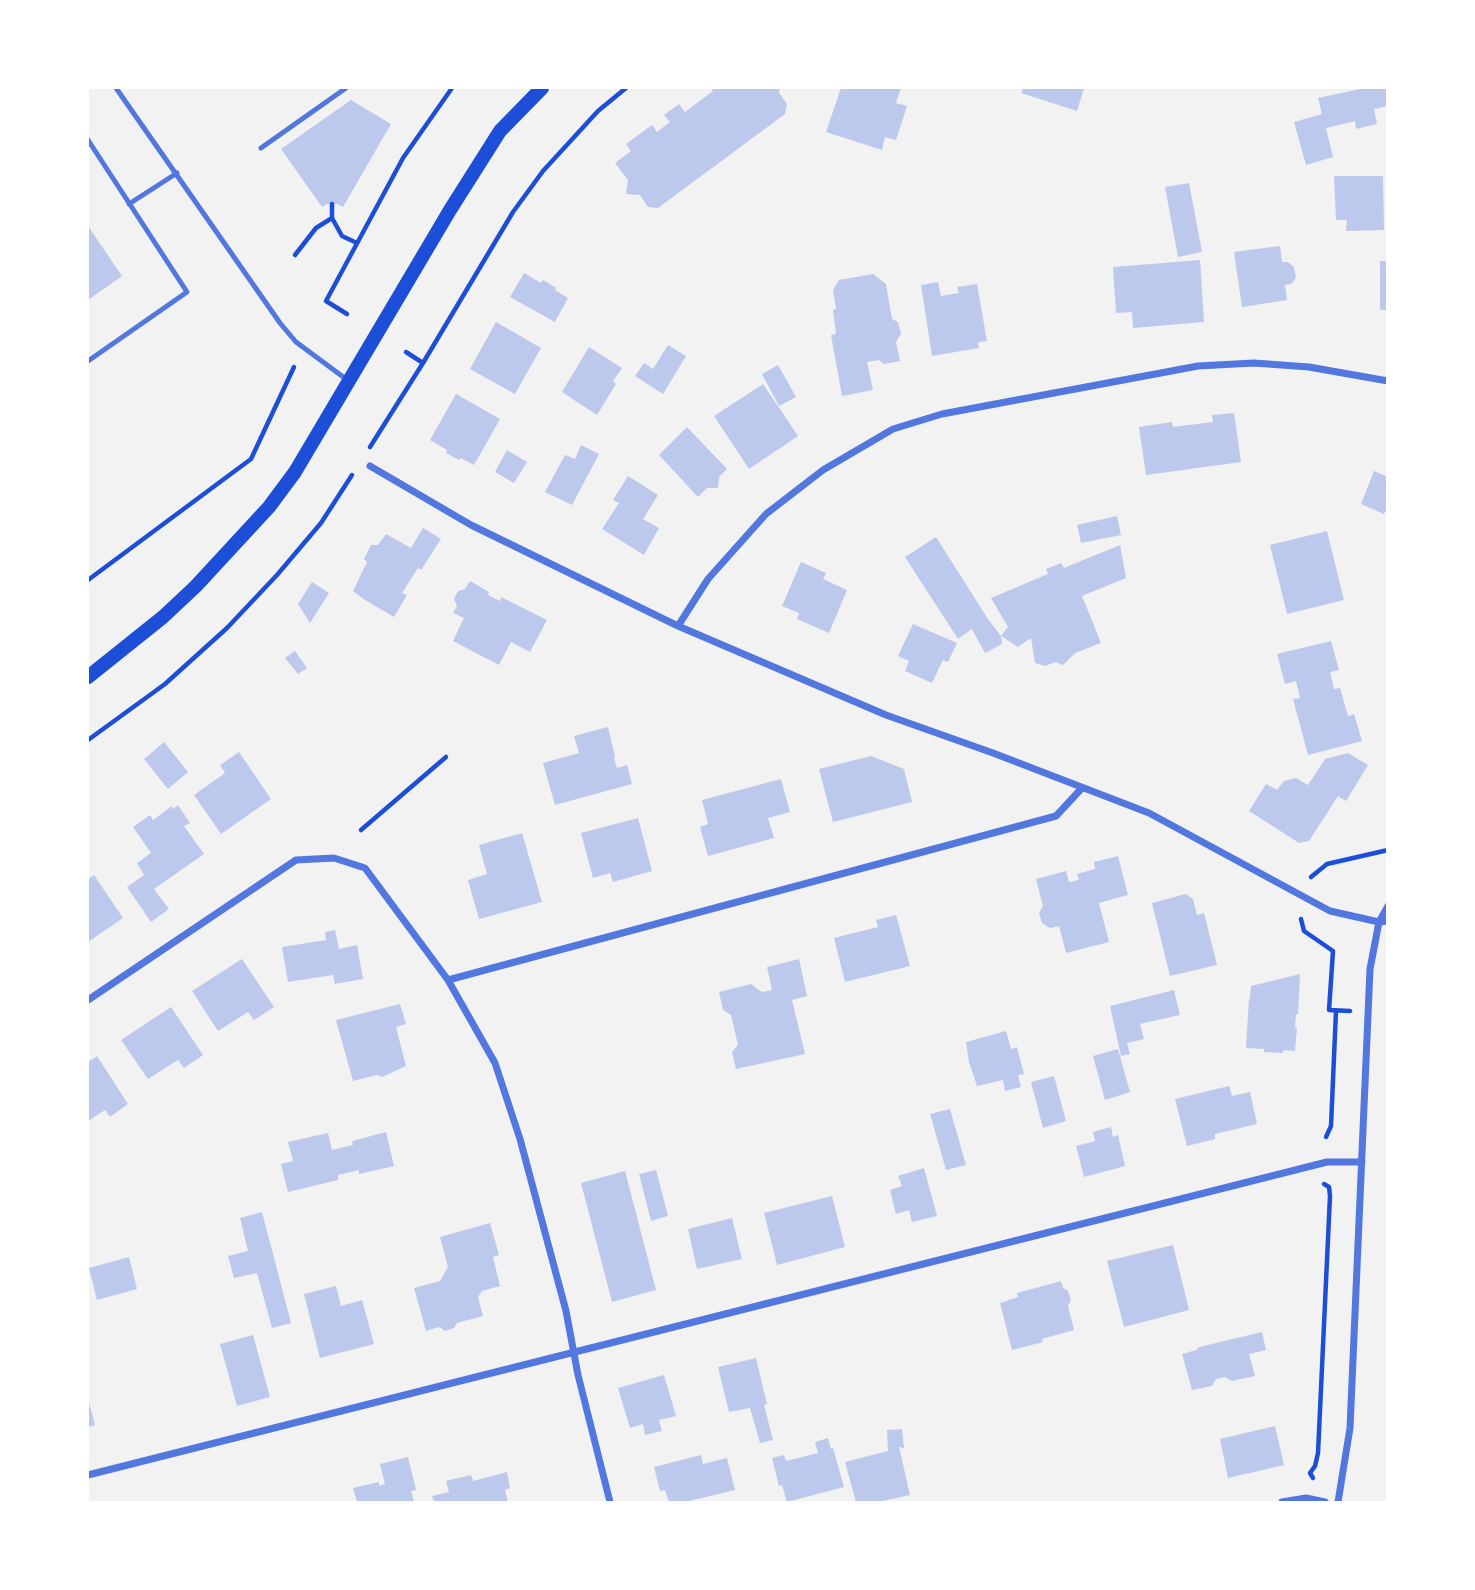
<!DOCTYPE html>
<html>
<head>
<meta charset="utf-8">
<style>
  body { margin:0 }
  #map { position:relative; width:1475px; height:1590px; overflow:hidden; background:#f2f2f2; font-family:"IBM Plex Sans",sans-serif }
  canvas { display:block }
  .frame { position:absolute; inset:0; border:89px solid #fff; pointer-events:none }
</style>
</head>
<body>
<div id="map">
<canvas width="1475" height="1590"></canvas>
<div class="frame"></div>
</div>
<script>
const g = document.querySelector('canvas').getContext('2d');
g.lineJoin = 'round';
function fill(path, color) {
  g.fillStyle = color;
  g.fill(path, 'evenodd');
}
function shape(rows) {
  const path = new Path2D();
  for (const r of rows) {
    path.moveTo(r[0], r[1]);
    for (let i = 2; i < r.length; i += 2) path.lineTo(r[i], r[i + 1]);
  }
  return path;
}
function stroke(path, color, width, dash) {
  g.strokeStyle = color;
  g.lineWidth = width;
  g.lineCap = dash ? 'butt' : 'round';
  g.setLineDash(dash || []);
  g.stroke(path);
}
fill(shape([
  [711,88,780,88,779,93,787,104,785,114,658,208,648,207,640,195,626,194,628,180,615,163,631,151,626,144,652,125,657,132,670,122,664,115,679,104,685,112,713,91],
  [841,88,901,88,896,103,907,106,896,140,885,137,882,150,826,132],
  [1023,88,1084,88,1077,111,1021,93],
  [1365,88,1388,88,1388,106,1374,109,1377,124,1356,129,1355,121,1326,128,1333,157,1306,165,1294,122,1322,114,1318,98],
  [351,100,391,124,343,207,337,204,327,204,322,207,281,149],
  [1334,176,1383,176,1384,230,1346,231,1347,220,1336,220],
  [1189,183,1202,252,1178,257,1165,187],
  [88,226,122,276,88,300],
  [1280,246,1282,262,1288,262,1294,267,1296,278,1291,284,1285,285,1287,300,1242,307,1234,252],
  [1200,260,1204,322,1133,328,1132,312,1116,313,1113,267],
  [1380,261,1388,261,1388,310,1380,310],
  [524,273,541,283,543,280,556,288,555,290,568,298,555,322,510,297],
  [873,274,886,284,892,319,898,322,901,334,896,342,900,361,884,364,879,360,867,362,873,390,842,396,831,335,836,334,833,310,836,309,833,290,839,280],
  [938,282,941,296,959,293,957,287,977,284,987,341,978,342,979,348,932,356,921,285],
  [496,322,541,348,515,394,470,369],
  [668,345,686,356,663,394,635,376,644,363,653,369],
  [589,347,622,368,613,381,616,384,597,415,562,392],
  [778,365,796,397,779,406,762,374],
  [763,384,798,436,749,469,714,416],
  [456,394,500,419,474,465,461,458,459,460,446,453,447,450,430,440],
  [1234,413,1241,462,1146,475,1139,427,1172,422,1173,427,1213,422,1212,415],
  [687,427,727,469,719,477,718,488,707,488,698,497,659,455],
  [581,445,599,454,572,505,545,492,565,455,575,459],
  [507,450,527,462,514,483,495,472],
  [1374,471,1388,477,1388,506,1384,514,1361,504],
  [628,476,658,495,643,519,659,528,644,555,602,529,619,503,613,500],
  [1117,516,1121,535,1081,543,1077,525],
  [423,528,441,539,421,570,418,568,402,593,407,595,394,617,365,600,353,591,367,562,364,559,371,545,378,545,386,534,411,548],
  [1327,531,1344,600,1287,614,1270,545],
  [936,537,988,619,1001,636,1008,627,991,598,1048,574,1046,569,1061,563,1064,568,1120,545,1126,578,1082,596,1101,643,1075,653,1063,665,1055,662,1045,666,1035,663,1031,638,1018,647,1001,636,1002,644,985,653,972,629,958,639,905,557],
  [801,562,826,573,823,579,847,590,829,633,797,619,799,613,782,606],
  [470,581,489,592,488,595,500,601,501,597,547,620,530,652,511,642,499,665,453,641,464,618,453,613,457,606,454,599,458,591,465,589],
  [312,582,329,593,310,623,298,604],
  [913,624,957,643,948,662,943,660,932,683,905,671,909,661,898,656],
  [1331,641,1339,670,1330,672,1334,689,1340,688,1348,716,1354,714,1362,741,1308,755,1293,699,1300,698,1296,681,1285,684,1277,654],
  [295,651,307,668,298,674,285,658],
  [608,727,615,756,614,758,617,768,627,765,632,784,555,805,543,763,579,753,574,736],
  [164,742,188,772,168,789,144,759],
  [239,752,271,799,221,834,194,795,225,773,220,765],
  [1348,753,1368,765,1346,801,1338,796,1309,841,1299,843,1249,811,1266,784,1277,790,1284,781,1296,778,1308,785,1325,759],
  [871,756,904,769,912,802,833,822,819,769],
  [781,779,790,812,768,818,774,838,708,856,700,827,708,824,702,800],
  [178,805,190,823,184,826,204,854,154,889,169,909,151,922,127,887,144,875,137,863,151,853,133,827,150,815,153,820,172,806,173,809],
  [638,818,652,871,613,882,610,873,593,878,581,833],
  [522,833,542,902,479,919,468,880,487,874,479,845],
  [1118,856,1128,895,1099,903,1109,942,1066,953,1059,926,1050,928,1042,923,1039,913,1043,906,1036,879,1066,871,1069,882,1079,880,1077,874,1095,869,1094,862],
  [94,875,123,918,88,942,88,879],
  [1186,894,1193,899,1197,915,1204,913,1217,965,1170,976,1152,903],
  [896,915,910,966,845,982,834,938,878,927,876,920],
  [335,930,339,949,357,945,363,979,335,984,333,975,288,982,282,947,326,940,325,932],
  [242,959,274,1007,254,1020,248,1012,218,1031,192,991],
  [799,959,807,996,792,1000,805,1054,736,1069,732,1052,738,1045,731,1015,723,1010,719,992,751,984,762,992,772,990,767,967],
  [1300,974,1298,1014,1296,1014,1295,1027,1297,1028,1295,1051,1283,1050,1283,1053,1264,1052,1264,1049,1246,1048,1249,999,1250,999,1251,986],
  [1174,990,1180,1015,1140,1024,1144,1039,1127,1043,1130,1054,1121,1056,1110,1006],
  [400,1004,406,1024,396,1027,406,1066,382,1077,377,1075,353,1081,336,1020],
  [171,1007,203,1055,184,1068,178,1060,148,1079,121,1040],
  [1006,1031,1011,1049,1017,1047,1024,1074,1018,1075,1021,1087,1005,1091,1003,1080,977,1086,969,1062,966,1042],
  [1118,1049,1130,1092,1105,1100,1093,1056],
  [97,1056,128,1104,110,1117,105,1110,88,1121,88,1062],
  [1054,1076,1066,1121,1043,1128,1031,1082],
  [1229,1086,1232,1096,1250,1092,1257,1124,1215,1134,1215,1139,1187,1146,1175,1099],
  [950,1109,966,1165,946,1170,930,1114],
  [1111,1127,1113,1137,1118,1135,1125,1166,1084,1177,1076,1146,1095,1141,1093,1132],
  [386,1132,394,1166,359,1174,359,1170,338,1175,338,1180,288,1192,281,1164,293,1161,288,1142,328,1133,332,1150,353,1145,352,1141],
  [924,1168,937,1216,912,1222,909,1210,896,1214,890,1190,902,1186,898,1176],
  [656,1170,668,1216,651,1221,639,1174],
  [625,1171,656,1290,612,1302,581,1183],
  [832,1196,845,1247,777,1265,764,1213],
  [262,1212,291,1323,272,1328,257,1273,234,1278,228,1256,248,1251,240,1218],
  [732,1218,742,1259,697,1269,688,1229],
  [490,1223,499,1255,493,1257,500,1286,482,1291,478,1297,483,1316,457,1323,454,1328,445,1331,439,1327,426,1331,414,1288,440,1281,448,1267,440,1237],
  [1173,1245,1189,1310,1124,1327,1107,1261],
  [129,1257,137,1289,97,1300,89,1268],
  [1061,1281,1063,1288,1068,1291,1071,1300,1068,1306,1074,1330,1042,1339,1043,1342,1012,1350,1000,1303,1018,1297,1017,1293],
  [336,1286,341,1306,362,1300,374,1344,320,1358,304,1294],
  [1262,1332,1266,1350,1249,1354,1255,1376,1232,1381,1225,1377,1216,1379,1212,1386,1192,1390,1182,1354,1196,1350,1199,1347],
  [253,1335,270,1397,237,1406,220,1344],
  [756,1358,767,1404,764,1405,773,1440,760,1443,750,1408,729,1412,718,1367],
  [664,1375,676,1416,659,1420,662,1431,645,1435,643,1424,630,1428,618,1388],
  [88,1399,95,1425,88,1427],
  [1275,1426,1284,1465,1228,1478,1220,1439],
  [902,1429,904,1448,899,1447,910,1495,878,1502,856,1502,845,1462,888,1451,887,1430],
  [828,1438,831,1449,833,1448,844,1487,787,1502,782,1485,779,1486,772,1458,784,1455,786,1461,818,1453,815,1442],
  [701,1455,703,1464,727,1458,735,1490,685,1502,669,1502,665,1490,660,1491,654,1467],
  [408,1457,416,1490,411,1491,414,1502,357,1502,353,1488,379,1482,379,1486,385,1484,380,1464],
  [507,1472,510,1488,505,1490,508,1502,434,1502,432,1496,449,1492,446,1481,471,1475,473,1481]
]), '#bdc9ec');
stroke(shape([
  [332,204,332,218,342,236,357,243],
  [295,255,316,228,332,218],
  [347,314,326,301,403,158,452,88],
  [406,352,423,363],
  [370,447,423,363,513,212,543,171,598,111,626,88],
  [88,580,251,459,294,367],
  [88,740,165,684,227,628,277,575,321,523,352,475],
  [361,830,446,757],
  [1311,877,1327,864,1388,850],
  [1301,919,1304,931,1333,951,1329,1010,1350,1011],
  [1326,1137,1331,1126,1336,1011],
  [1313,1478,1310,1473,1315,1466,1318,1453,1330,1196,1329,1187,1324,1184]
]), '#1d4ed8', 4.5);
stroke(shape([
  [116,88,280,323,296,342,346,379],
  [88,140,187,292,88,361],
  [261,148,346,88],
  [129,204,177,173]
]), '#5277de', 5);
stroke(shape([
  [370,466,471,525,678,626,886,715,993,753,1149,813,1330,911,1379,922,1388,921],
  [678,626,708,579,766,514,823,470,893,429,942,414,1198,366,1254,363,1309,367,1388,381],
  [448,980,1056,816,1082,788],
  [88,1000,296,860,334,858,365,868,448,980,495,1063,520,1139,566,1311,578,1375,610,1502],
  [88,1475,1327,1162,1362,1162],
  [1282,1502,1306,1498,1325,1502],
  [1338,1502,1350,1428,1370,969,1379,922,1388,906]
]), '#5277de', 7);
stroke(shape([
  [88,677,163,617,196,586,269,507,295,472,450,210,500,131,542,88]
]), '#1d4ed8', 14);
</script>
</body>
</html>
